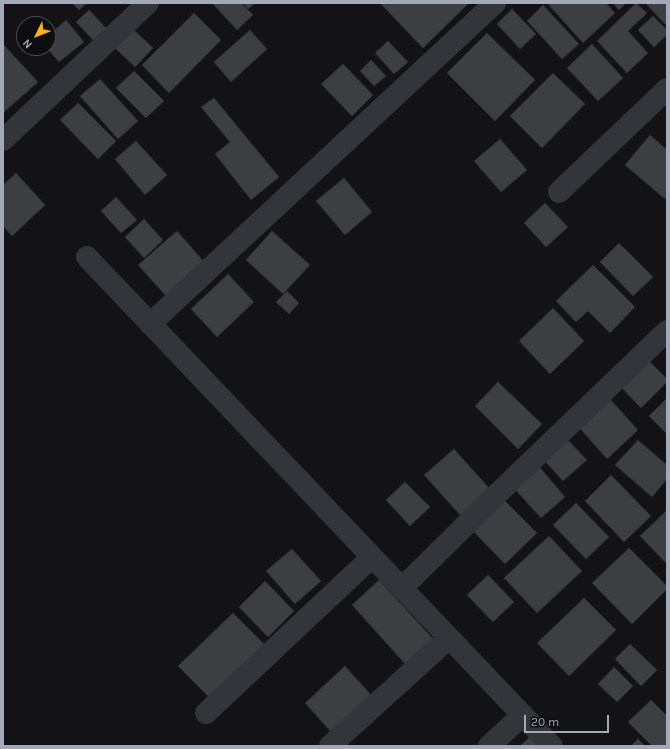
<!DOCTYPE html>
<html>
<head>
<meta charset="utf-8">
<style>
  body { margin:0 }
  #map { position:relative; width:670px; height:749px; overflow:hidden; background:#131315; font-family:Karla,sans-serif }
  canvas { display:block }
  .frame { position:absolute; inset:0; border:4px solid #a3a9b6; pointer-events:none }
  .north { position:absolute; left:16px; top:16px; width:40px; height:40px; box-sizing:border-box; background:#0e0e10; border:1px solid #4a4c52; border-radius:50%; rotate:227deg; font-size:11px; font-weight:700; line-height:16px; text-align:center; color:#a3a9b6 }
  .north::after { content:''; display:block; margin:auto; width:14px; height:18px; background:#ffaf21; clip-path:polygon(50% 0,100% 100%,50% 72%,0 100%) }
  .scale { position:absolute; left:524px; top:715px; width:85px; height:18px; box-sizing:border-box; border:2px solid #a3a9b6; border-top:0; padding-left:5px; font-size:12px; line-height:14px; white-space:nowrap; color:#a3a9b6; -webkit-text-stroke:3px #0e0e10; paint-order:stroke }
</style>
</head>
<body>
<div id="map">
<canvas width="670" height="749"></canvas>
<div class="frame"></div>
<div class="north">N</div>
<div class="scale">20 m</div>
</div>
<script>
const g = document.querySelector('canvas').getContext('2d');
g.lineJoin = 'round';
function fill(path, color) {
  g.fillStyle = color;
  g.fill(path, 'evenodd');
}
function shape(rows) {
  const path = new Path2D();
  for (const r of rows) {
    path.moveTo(r[0], r[1]);
    for (let i = 2; i < r.length; i += 2) path.lineTo(r[i], r[i + 1]);
  }
  return path;
}
function stroke(path, color, width, dash) {
  g.strokeStyle = color;
  g.lineWidth = width;
  g.lineCap = dash ? 'butt' : 'round';
  g.setLineDash(dash || []);
  g.stroke(path);
}
const building = shape([
  [72,3,87,3,79,10,72,3],
  [212,3,241,3,253,15,237,30,212,3],
  [243,3,255,3,248,9,243,3],
  [380,3,469,3,423,48,380,3],
  [547,3,606,3,615,13,583,43,547,3],
  [613,3,626,3,619,10,613,3],
  [636,3,647,13,628,31,648,53,627,73,597,41,636,3],
  [645,3,667,3,667,26,645,3],
  [543,5,579,44,562,59,527,21,543,5],
  [512,9,536,34,520,49,497,24,512,9],
  [89,10,108,30,95,42,76,22,89,10],
  [194,13,221,40,169,93,142,65,194,13],
  [653,16,667,30,667,35,654,47,638,30,653,16],
  [66,20,84,42,59,62,47,48,48,36,66,20],
  [133,29,153,48,135,67,115,48,133,29],
  [250,30,267,49,231,82,214,62,250,30],
  [487,33,535,80,495,121,447,73,487,33],
  [388,41,408,62,394,74,375,53,388,41],
  [3,44,38,82,4,112,3,111,3,44],
  [592,44,623,78,598,101,567,68,592,44],
  [371,60,386,76,374,86,360,71,371,60],
  [343,64,373,95,352,116,321,84,343,64],
  [134,71,164,101,146,118,116,88,134,71],
  [553,73,585,104,542,148,510,116,553,73],
  [100,79,138,121,118,139,80,96,100,79],
  [214,98,279,177,251,200,215,154,230,142,201,107,214,98],
  [78,103,116,141,98,159,60,120,78,103],
  [650,135,667,150,667,196,665,199,625,165,650,135],
  [500,139,527,170,501,192,474,161,500,139],
  [136,141,167,175,145,195,115,159,136,141],
  [16,173,45,205,12,236,3,226,3,185,16,173],
  [344,178,372,212,345,235,316,201,344,178],
  [116,197,137,220,121,233,101,211,116,197],
  [545,203,568,227,546,247,524,223,545,203],
  [144,219,163,240,144,258,125,237,144,219],
  [177,231,205,263,167,297,138,265,177,231],
  [272,231,310,265,283,294,246,260,272,231],
  [619,243,653,277,633,296,600,262,619,243],
  [593,265,635,307,610,333,588,311,576,322,556,301,593,265],
  [228,274,254,302,217,337,191,309,228,274],
  [287,291,299,303,289,314,276,302,287,291],
  [553,308,584,341,550,374,519,341,553,308],
  [645,357,667,379,667,382,641,408,618,384,645,357],
  [498,382,542,424,518,449,475,406,498,382],
  [609,398,638,430,607,459,577,425,609,398],
  [667,398,667,434,649,416,667,398],
  [565,437,587,460,563,481,542,458,565,437],
  [638,440,667,465,667,479,652,497,615,465,638,440],
  [454,449,490,489,461,516,424,475,454,449],
  [537,464,565,497,541,518,512,486,537,464],
  [611,475,651,516,624,542,585,501,611,475],
  [405,482,430,507,410,526,386,500,405,482],
  [502,498,537,533,505,564,470,528,502,498],
  [576,503,609,537,586,559,553,525,576,503],
  [666,511,667,511,667,564,640,536,666,511],
  [549,536,582,571,537,613,504,578,549,536],
  [629,548,667,586,667,589,632,624,592,583,629,548],
  [292,549,321,581,295,604,266,571,292,549],
  [488,575,514,602,493,622,467,595,488,575],
  [379,580,435,641,407,666,352,605,379,580],
  [265,581,294,611,268,637,239,607,265,581],
  [584,598,616,630,569,676,537,643,584,598],
  [233,613,265,645,210,698,178,666,233,613],
  [630,644,657,670,641,686,615,659,630,644],
  [345,666,372,696,332,733,305,703,345,666],
  [614,667,633,686,617,702,598,684,614,667],
  [651,700,667,716,667,746,652,746,628,722,651,700],
  [533,734,544,746,520,746,533,734],
  [638,739,645,746,631,746,638,739]
]);
fill(building, '#3c3e42');
stroke(building, '#2d2d31', 1);
stroke(shape([
  [3,140,148,3],
  [559,192,667,89],
  [87,257,552,746],
  [150,324,495,3],
  [402,588,492,499,667,331],
  [206,713,372,557],
  [330,746,449,638],
  [489,746,523,715]
]), '#33353a', 22);
</script>
</body>
</html>
